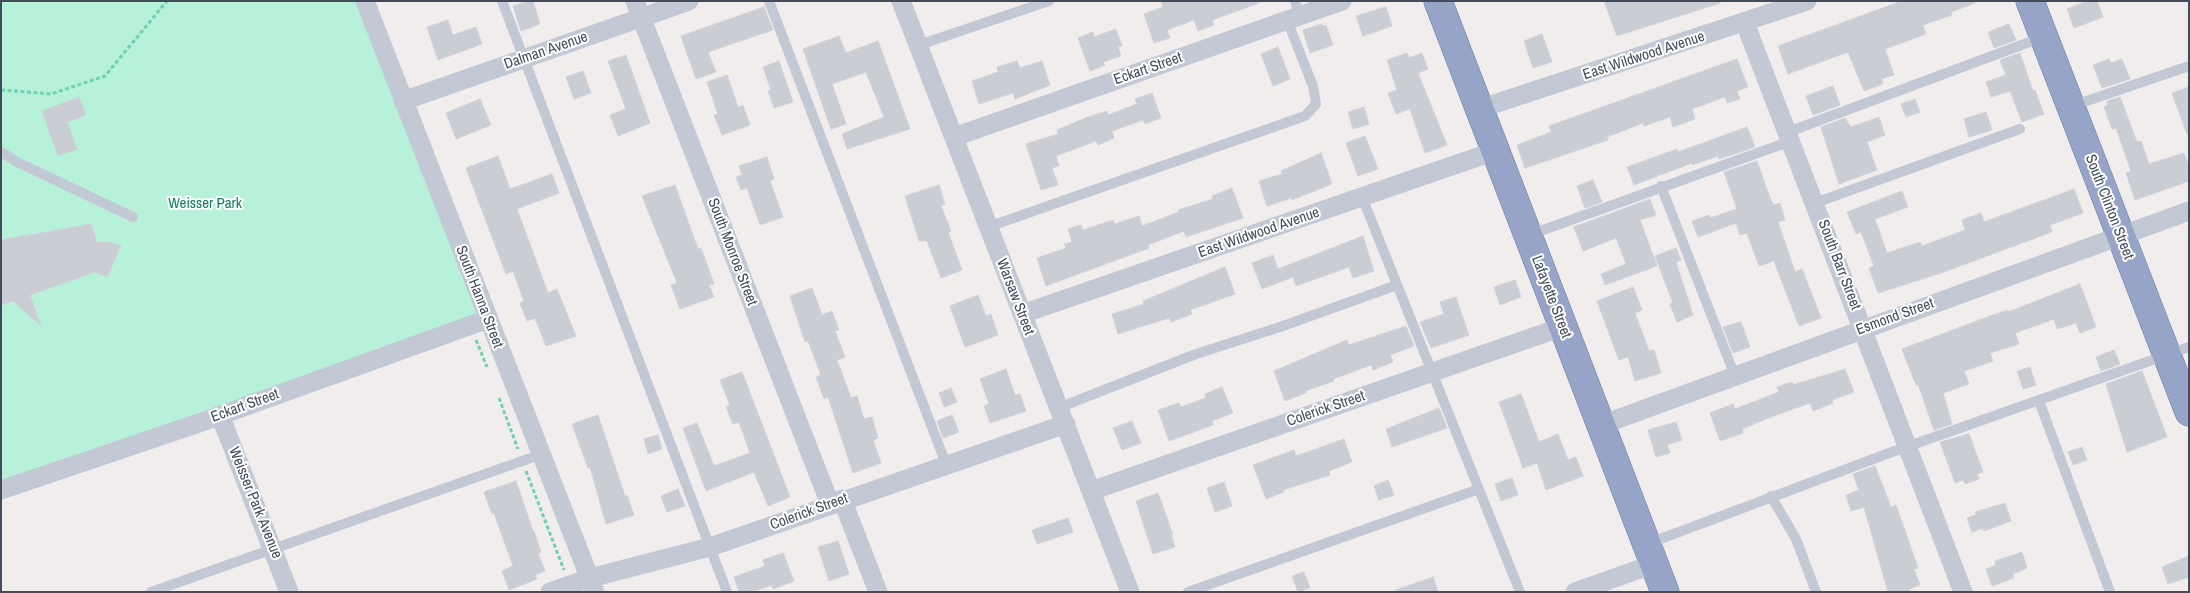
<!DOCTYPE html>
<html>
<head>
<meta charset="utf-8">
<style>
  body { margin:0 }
  #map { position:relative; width:2190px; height:593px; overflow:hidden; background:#f0edec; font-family:"Archivo Narrow",sans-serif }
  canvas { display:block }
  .frame { position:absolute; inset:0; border:2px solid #444c5b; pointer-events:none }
</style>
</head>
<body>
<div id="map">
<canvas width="2190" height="593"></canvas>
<div class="frame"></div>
</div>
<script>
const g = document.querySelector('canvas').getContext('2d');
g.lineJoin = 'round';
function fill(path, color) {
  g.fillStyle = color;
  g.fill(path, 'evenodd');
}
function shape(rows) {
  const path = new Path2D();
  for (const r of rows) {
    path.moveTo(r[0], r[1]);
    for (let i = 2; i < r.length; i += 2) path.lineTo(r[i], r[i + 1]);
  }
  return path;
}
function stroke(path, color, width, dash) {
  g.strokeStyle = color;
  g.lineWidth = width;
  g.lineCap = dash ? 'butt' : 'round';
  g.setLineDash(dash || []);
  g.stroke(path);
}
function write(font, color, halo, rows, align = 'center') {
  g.font = font + ' "Archivo Narrow",sans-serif';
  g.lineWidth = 4;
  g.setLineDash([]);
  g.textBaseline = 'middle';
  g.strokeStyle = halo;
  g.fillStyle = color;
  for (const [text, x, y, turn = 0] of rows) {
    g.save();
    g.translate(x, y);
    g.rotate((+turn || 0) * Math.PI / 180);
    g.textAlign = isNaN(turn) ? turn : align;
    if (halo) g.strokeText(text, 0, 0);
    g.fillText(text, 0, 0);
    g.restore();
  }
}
fill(shape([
  [1,1,365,1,488,319,1,490]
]), '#b7f1d9');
const building = shape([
  [528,1,533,1,540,24,521,31,513,6,528,1],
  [1161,1,1259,1,1259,3,1212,20,1214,25,1198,31,1194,20,1167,30,1170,38,1154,43,1144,14,1163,7,1161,1],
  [1604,1,1720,1,1720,3,1617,36,1604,1],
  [1902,1,1975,1,1975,3,1951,12,1952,15,1923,25,1926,34,1885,49,1894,75,1881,79,1883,84,1864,91,1848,52,1788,74,1778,46,1902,1],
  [2088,1,2097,1,2103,17,2074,28,2067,9,2088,1],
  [764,7,773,30,708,52,716,72,696,79,681,36,764,7],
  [1386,7,1392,26,1363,36,1356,16,1386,7],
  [448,20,453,35,476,27,482,44,438,60,427,27,448,20],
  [1322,24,1323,26,1326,25,1333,45,1310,53,1303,30,1322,24],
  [2009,24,2016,40,1994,48,1988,32,2009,24],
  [1116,29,1122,46,1118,47,1121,56,1103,62,1105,65,1090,71,1078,38,1093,32,1094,37,1116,29],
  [1542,34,1552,62,1533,68,1524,41,1542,34],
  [839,36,846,53,878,41,910,129,847,149,842,134,884,117,866,72,832,84,846,124,831,129,803,49,839,36],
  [1278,47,1290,79,1273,86,1261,54,1278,47],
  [1407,53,1409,58,1422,53,1428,69,1418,73,1447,145,1425,153,1410,109,1396,114,1388,93,1397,90,1387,60,1407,53],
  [2020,53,2033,91,2035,90,2044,114,2022,122,2010,91,1991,97,1986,82,2006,75,2000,60,2020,53],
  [626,55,650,123,618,136,610,115,626,109,608,61,626,55],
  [1737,59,1748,87,1737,91,1740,99,1727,103,1725,97,1692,109,1695,119,1673,127,1670,117,1644,126,1643,123,1607,137,1608,140,1525,168,1517,145,1551,132,1549,126,1737,59],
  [2109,59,2111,63,2122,59,2130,79,2102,88,2093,65,2109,59],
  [779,61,793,102,774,108,768,91,771,90,763,67,779,61],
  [1017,61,1020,68,1042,61,1050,85,1015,99,1013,93,979,104,972,81,998,72,997,67,1017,61],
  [583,71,591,93,574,99,566,77,583,71],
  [727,75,738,107,743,105,750,125,722,135,714,115,718,114,707,82,727,75],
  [1833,86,1840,105,1813,115,1806,96,1833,86],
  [2189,87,2189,134,2187,134,2172,93,2189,87],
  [1152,93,1161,118,1145,124,1143,120,1112,131,1114,138,1098,145,1096,141,1056,156,1059,166,1052,168,1058,185,1041,190,1026,144,1058,134,1057,130,1088,117,1107,111,1108,115,1137,104,1135,99,1152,93],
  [79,97,86,115,67,122,77,149,58,156,42,111,79,97],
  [2120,97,2137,142,2141,141,2149,164,2184,153,2189,167,2189,181,2135,200,2126,173,2131,171,2116,128,2112,129,2104,107,2108,105,2107,101,2120,97],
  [480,99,491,125,456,139,446,113,480,99],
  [1915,99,1920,112,1906,117,1901,104,1915,99],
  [1364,107,1369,124,1353,129,1348,112,1364,107],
  [1986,112,1992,130,1969,137,1964,119,1986,112],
  [1879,117,1885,135,1867,142,1877,170,1839,184,1821,127,1845,118,1851,127,1879,117],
  [1747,127,1755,147,1719,159,1718,156,1692,165,1692,163,1634,185,1627,167,1677,149,1678,152,1747,127],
  [1365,136,1378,169,1358,176,1346,143,1365,136],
  [1321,153,1332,184,1292,200,1291,198,1267,206,1259,181,1282,174,1281,171,1321,153],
  [498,156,510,189,552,174,559,193,517,209,548,293,557,289,576,336,546,346,535,318,527,321,520,303,524,301,513,271,506,274,466,168,498,156],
  [767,157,774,179,770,181,783,217,760,225,747,188,741,190,736,177,742,175,739,166,767,157],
  [1757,161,1770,198,1774,205,1780,203,1785,220,1778,222,1795,272,1802,269,1821,318,1799,326,1774,261,1759,266,1747,233,1740,235,1736,223,1698,237,1692,221,1709,215,1710,218,1737,209,1724,172,1757,161],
  [1593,180,1602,202,1585,208,1577,186,1593,180],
  [675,185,698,249,701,248,714,284,709,285,714,297,680,309,671,285,677,283,642,196,675,185],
  [939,185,945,204,941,206,951,231,948,232,962,270,941,278,927,241,919,241,905,196,939,185],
  [1232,188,1243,218,1186,237,1184,231,1148,245,1149,248,1046,286,1037,258,1066,248,1064,244,1072,242,1068,229,1081,225,1083,230,1113,220,1115,224,1139,216,1142,226,1179,212,1178,210,1213,199,1212,196,1232,188],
  [2074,189,2083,213,2050,225,2052,232,1941,273,1878,293,1869,268,1874,266,1861,232,1856,234,1847,212,1902,191,1908,207,1875,219,1887,253,1920,242,1922,246,1965,230,1962,220,1981,213,1984,222,2074,189],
  [1650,199,1656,215,1640,220,1657,266,1605,285,1601,274,1626,264,1616,238,1583,251,1574,227,1650,199],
  [91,224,97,242,110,242,121,246,107,277,95,272,30,295,41,326,13,301,1,305,1,240,91,224],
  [1363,236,1374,271,1353,278,1349,267,1296,286,1293,277,1262,289,1252,263,1273,255,1278,269,1363,236],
  [1676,248,1681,260,1676,262,1693,315,1677,322,1670,304,1673,303,1655,256,1676,248],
  [1225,267,1235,294,1190,310,1192,314,1171,322,1169,318,1118,334,1112,314,1144,304,1143,301,1225,267],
  [1515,280,1521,297,1500,305,1494,287,1515,280],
  [2080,284,2096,327,2080,333,2076,323,2057,329,2054,319,2015,333,2019,344,1990,353,1993,361,1964,371,1969,384,1943,393,1952,424,1934,430,1918,384,1916,385,1902,349,1993,315,2008,310,2008,312,2080,284],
  [1633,287,1642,310,1635,313,1649,351,1654,350,1661,373,1635,381,1628,357,1619,360,1597,301,1633,287],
  [812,288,822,315,832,311,839,330,835,331,845,357,837,360,851,398,857,396,864,419,872,417,878,438,873,440,881,463,853,473,828,397,824,399,816,377,821,375,808,341,805,342,790,296,812,288],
  [978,295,986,316,991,314,998,335,965,347,950,306,978,295],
  [1456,297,1469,335,1431,348,1420,322,1444,314,1440,302,1456,297],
  [1741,322,1750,347,1733,353,1723,327,1741,322],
  [1406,326,1414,346,1390,355,1393,362,1373,370,1371,365,1333,379,1334,381,1305,391,1306,393,1285,401,1274,371,1347,340,1349,345,1406,326],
  [2114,350,2120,364,2101,371,2096,357,2114,350],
  [2030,367,2036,385,2023,389,2017,371,2030,367],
  [1006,369,1015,395,1020,394,1026,411,990,423,984,406,989,404,980,379,1006,369],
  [1845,369,1854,392,1832,400,1833,403,1813,411,1810,403,1771,417,1742,429,1743,433,1720,441,1710,413,1733,404,1735,409,1779,392,1777,387,1792,382,1793,385,1845,369],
  [2142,371,2167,437,2127,452,2106,384,2142,371],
  [742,372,790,497,768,506,754,472,706,491,683,428,697,423,714,466,750,453,739,422,733,424,726,407,730,405,720,380,742,372],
  [1222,387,1233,413,1212,421,1213,425,1169,441,1158,410,1179,403,1181,407,1206,398,1205,394,1222,387],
  [951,388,957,402,944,407,939,393,951,388],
  [1521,394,1539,442,1558,434,1568,460,1576,457,1583,476,1546,490,1537,463,1523,468,1499,402,1521,394],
  [1439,408,1447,428,1392,447,1386,429,1439,408],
  [598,415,625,496,627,495,634,515,606,524,590,467,588,468,572,424,598,415],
  [952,415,959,432,943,438,937,421,952,415],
  [1132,421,1141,443,1122,450,1113,428,1132,421],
  [1676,422,1682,440,1667,445,1670,453,1656,457,1648,430,1676,422],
  [1969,434,1983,472,1977,474,1979,479,1965,484,1963,480,1955,483,1940,442,1969,434],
  [658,435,662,449,648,454,644,439,658,435],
  [1344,439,1352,462,1329,471,1330,475,1283,490,1284,492,1266,499,1253,465,1294,450,1296,456,1344,439],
  [2082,447,2087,460,2073,465,2068,452,2082,447],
  [1875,466,1891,507,1896,505,1918,568,1914,569,1920,585,1909,589,1910,592,1888,592,1864,507,1851,511,1846,495,1859,490,1853,474,1875,466],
  [1512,478,1518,495,1501,501,1495,484,1512,478],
  [1388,480,1394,495,1379,500,1374,486,1388,480],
  [516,481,533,531,534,531,541,552,538,553,545,571,535,575,537,579,509,590,502,571,513,566,494,513,492,514,484,492,516,481],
  [1224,482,1232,506,1215,512,1207,488,1224,482],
  [678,489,685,506,667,512,661,496,678,489],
  [1158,493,1173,535,1171,535,1175,547,1153,554,1136,501,1158,493],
  [2005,503,2011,521,1984,531,1983,528,1972,532,1967,518,1976,515,1975,512,2005,503],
  [1068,518,1073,532,1037,544,1032,530,1068,518],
  [838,541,849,574,829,581,818,547,838,541],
  [2022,552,2027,568,2013,574,2014,578,1992,586,1986,569,1996,565,1995,561,2022,552],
  [783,553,794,581,773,589,772,585,751,592,739,592,734,577,765,566,763,560,783,553],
  [2189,556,2189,577,2168,584,2162,567,2189,556],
  [1304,572,1310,588,1298,592,1292,576,1304,572],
  [1433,577,1438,592,1396,592,1396,590,1433,577]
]);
fill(building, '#cbcdd5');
stroke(building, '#d0d1d9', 1);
const trunk = shape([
  [1438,1,1665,592],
  [2030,1,2189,412]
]);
stroke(trunk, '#6c7eab', 29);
stroke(shape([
  [1,90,51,94,105,76,167,1],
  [476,340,487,367],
  [499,398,518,449],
  [526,471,564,570]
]), '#6dd1b3', 3, [4, 2.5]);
stroke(shape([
  [502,1,727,592],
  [769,1,946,464],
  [1295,1,1300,16],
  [919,45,1049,1],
  [2072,106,2189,66],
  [1788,132,2043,37],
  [1,152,17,162,133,217],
  [1661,186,1735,376],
  [1362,197,1520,592],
  [1815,203,2020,129],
  [988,227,1305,116,1316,104,1313,86,1287,20],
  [1529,235,1791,141],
  [2039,401,2110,592],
  [1058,408,1196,354,1280,327,1397,285],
  [1771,496,1796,539,1816,592],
  [1647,544,1892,452,2189,347],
  [151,592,542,454],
  [1188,592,1479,489]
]), '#c2c9d5', 10);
stroke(shape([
  [365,1,595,592],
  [635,1,830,504],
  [901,1,1130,592],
  [1745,23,1963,592],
  [403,101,689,1],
  [1479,109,1807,1],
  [954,137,1342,1],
  [1022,314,1495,151],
  [220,415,289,592],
  [1601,425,2189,211],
  [1,490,202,422,488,319],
  [1091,491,1562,327],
  [842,499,878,592],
  [550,592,590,578,710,547,1066,424],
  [1575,592,1654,564]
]), '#c2c9d5', 19);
stroke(trunk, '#96a4c7', 28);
write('15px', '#444c5b', '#fff', [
  ["Dalman Avenue",546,51,-19],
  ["East Wildwood Avenue",1644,56,-18],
  ["Eckart Street",1148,69,-19],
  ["South Clinton Street",2109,207,69],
  ["East Wildwood Avenue",1259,233,-19],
  ["South Monroe Street",732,252,69],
  ["South Barr Street",1839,265,69],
  ["South Hanna Street",479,297,69],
  ["Warsaw Street",1015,297,69],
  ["Lafayette Street",1551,297,69],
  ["Esmond Street",1895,317,-20],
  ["Eckart Street",245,406,-20],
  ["Colerick Street",1326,409,-19],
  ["Weisser Park Avenue",255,503,68],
  ["Colerick Street",809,512,-20]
]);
write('15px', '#10815e', '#fff', [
  ["Weisser Park",205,204]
]);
</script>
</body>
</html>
